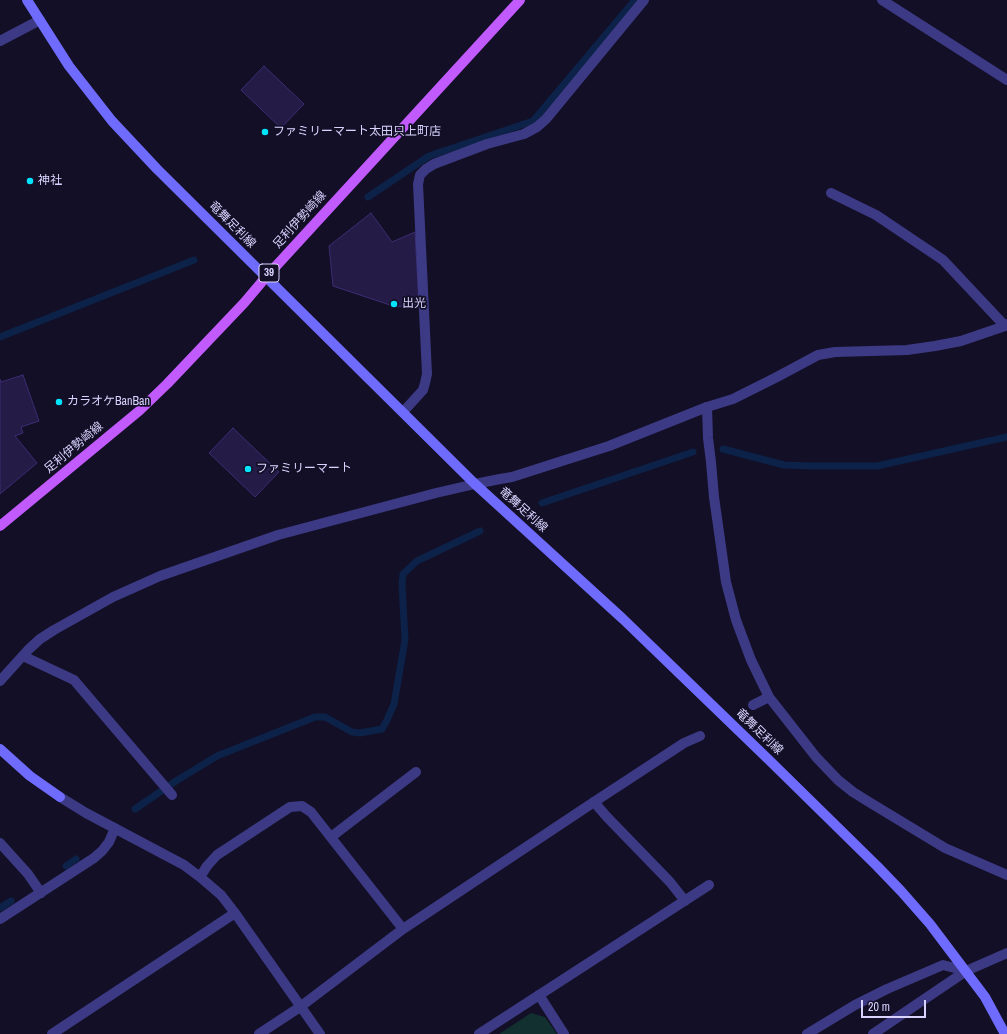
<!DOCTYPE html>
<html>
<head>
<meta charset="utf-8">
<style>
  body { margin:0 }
  #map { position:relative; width:1007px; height:1034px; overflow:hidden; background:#130f26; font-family:"Archivo Narrow",sans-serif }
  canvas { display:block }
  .scale { position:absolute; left:861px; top:1000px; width:65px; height:18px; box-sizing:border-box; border:2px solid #d9d4ff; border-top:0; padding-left:5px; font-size:12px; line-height:14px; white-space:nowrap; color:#d9d4ff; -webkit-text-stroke:3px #130f26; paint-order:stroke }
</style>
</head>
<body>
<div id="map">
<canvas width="1007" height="1034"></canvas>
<div class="scale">20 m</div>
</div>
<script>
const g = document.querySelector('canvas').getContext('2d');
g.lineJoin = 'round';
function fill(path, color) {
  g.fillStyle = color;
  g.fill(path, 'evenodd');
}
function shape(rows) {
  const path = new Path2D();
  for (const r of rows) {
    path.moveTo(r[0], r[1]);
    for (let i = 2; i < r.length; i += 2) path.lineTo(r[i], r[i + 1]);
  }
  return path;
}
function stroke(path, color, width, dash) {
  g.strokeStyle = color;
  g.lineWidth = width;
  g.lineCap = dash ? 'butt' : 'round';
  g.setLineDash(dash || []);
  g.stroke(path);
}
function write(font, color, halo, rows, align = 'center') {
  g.font = font + ' "Archivo Narrow","Noto Sans JP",sans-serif';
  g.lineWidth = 3.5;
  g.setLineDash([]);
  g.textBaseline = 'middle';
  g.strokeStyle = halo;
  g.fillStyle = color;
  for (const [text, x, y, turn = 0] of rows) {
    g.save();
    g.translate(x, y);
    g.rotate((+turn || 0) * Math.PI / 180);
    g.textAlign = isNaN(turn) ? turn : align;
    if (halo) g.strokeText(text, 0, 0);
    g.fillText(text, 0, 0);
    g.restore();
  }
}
fill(shape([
  [531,1013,545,1017,557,1034,499,1034]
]), '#12302f');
stroke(shape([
  [368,197,429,156,533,121,635,0],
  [0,337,194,260],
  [723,449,784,465,813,466,877,466,1007,437],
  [542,503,693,452],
  [135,809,176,781,217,756,315,717,325,717,352,732,360,733,382,729,387,720,394,704,405,640,402,584,403,574,417,561,480,531],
  [66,866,76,859],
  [0,908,11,901]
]), '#0c2248', 7);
const building = shape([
  [264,66,304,104,281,128,241,90,264,66],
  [371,213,392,242,415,232,419,304,396,307,333,286,329,246,371,213],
  [23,375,39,421,21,427,23,433,15,436,37,463,0,494,0,379,1,382,23,375],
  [233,428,279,472,255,497,209,453,233,428]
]);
fill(building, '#241b47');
stroke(building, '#3b2d73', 1);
stroke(shape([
  [0,41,40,20],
  [831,193,876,215,943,260,1005,326],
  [1007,324,1005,326,961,341,935,346,907,350,835,352,818,355,775,378,733,399,707,407,708,438,711,462,714,497,726,582,736,620,751,660,769,697,816,757,838,780,853,792,869,802,945,848,1007,875],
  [403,412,423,390,425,383,427,374,418,184,420,175,426,169,434,164,487,144,524,134,537,127,546,119,644,0],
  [23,656,74,680,172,795],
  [0,681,28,650,40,639,54,630,113,597,160,576,278,535,436,493,475,484],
  [753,705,769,697],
  [594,802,684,743,700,736],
  [331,837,416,772],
  [539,995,564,1034],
  [807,1034,855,1005,887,989,943,965,966,971],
  [873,1034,966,971]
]), '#3d3a85', 10);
stroke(shape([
  [882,0,1007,80],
  [475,484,500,479,512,477,609,446,707,407],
  [60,797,86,813,184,865,200,877,221,895,235,913,320,1034],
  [0,843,28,874,41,893],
  [200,877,207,866,217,855,290,807,302,806,311,812,403,929],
  [0,919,94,858,102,851,109,842,115,828],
  [966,971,1007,953],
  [52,1034,235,913],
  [259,1034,300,1007,403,929,594,802,607,817,670,882,685,901],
  [479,1034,709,885]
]), '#3d3a85', 10);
stroke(shape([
  [27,0,69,66,112,121,157,169,475,484,623,619,769,760,877,866,901,891,930,924,985,997,1005,1034],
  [0,749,30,776,60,797]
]), '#6f6bff', 10);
stroke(shape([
  [0,526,139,411,167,384,244,303,266,277,520,0]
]), '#c25bff', 10);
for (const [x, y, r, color] of [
  [265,132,4,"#00e5ff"],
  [30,181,4,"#00e5ff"],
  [394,304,4,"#00e5ff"],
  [59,402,4,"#00e5ff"],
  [248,469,4,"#00e5ff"]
]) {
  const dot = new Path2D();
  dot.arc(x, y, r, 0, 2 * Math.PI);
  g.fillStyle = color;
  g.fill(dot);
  stroke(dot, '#130f26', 1.5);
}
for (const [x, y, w] of [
  [269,273,20]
]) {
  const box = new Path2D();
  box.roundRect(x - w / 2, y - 9, w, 18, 3);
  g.fillStyle = '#130f26';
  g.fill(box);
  stroke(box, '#d9d4ff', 1);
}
write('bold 11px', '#d9d4ff', null, [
  ["39",269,273]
]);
write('12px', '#d9d4ff', '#130f26', [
  ["ファミリーマート太田只上町店",273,132],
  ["神社",38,181],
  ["出光",402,304],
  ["カラオケBanBan",67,402],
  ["ファミリーマート",256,469]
], 'left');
write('12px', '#d9d4ff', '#130f26', [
  ["足利伊勢崎線",300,220,-48],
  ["竜舞足利線",232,225,45],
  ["足利伊勢崎線",74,448,-40],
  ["竜舞足利線",523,510,42],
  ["竜舞足利線",759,732,44]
]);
</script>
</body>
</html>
